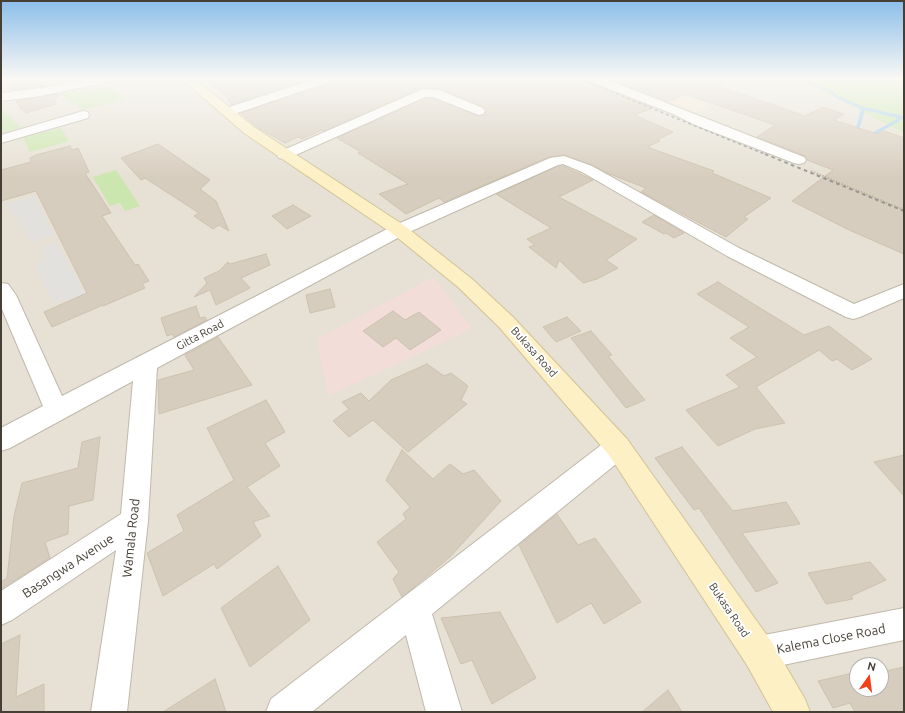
<!DOCTYPE html>
<html>
<head>
<meta charset="utf-8">
<style>
  body { margin:0 }
  #map { position:relative; width:905px; height:713px; overflow:hidden; background:#f2efe6; font-family:Ubuntu,sans-serif }
  canvas { display:block }
  .frame { position:absolute; inset:0; border:2px solid #453f35; pointer-events:none }
  .north { position:absolute; left:849px; top:657px; width:40px; height:40px; box-sizing:border-box; background:#fff; border:1px solid #b5b2ae; border-radius:50%; rotate:14deg; font-size:11px; font-weight:700; line-height:16px; text-align:center; color:#453f35 }
  .north::after { content:''; display:block; margin:auto; width:14px; height:18px; background:#f43f1b; clip-path:polygon(50% 0,100% 100%,50% 72%,0 100%) }
</style>
</head>
<body>
<div id="map">
<canvas width="905" height="713"></canvas>
<div class="frame"></div>
<div class="north">N</div>
</div>
<script>
const g = document.querySelector('canvas').getContext('2d');
g.lineJoin = 'round';
function fill(path, color) {
  g.fillStyle = color;
  g.fill(path, 'evenodd');
}
function shape(rows) {
  const path = new Path2D();
  for (const r of rows) {
    path.moveTo(r[0], r[1]);
    for (let i = 2; i < r.length; i += 2) path.lineTo(r[i], r[i + 1]);
  }
  return path;
}
function stroke(path, color, width, dash) {
  g.strokeStyle = color;
  g.lineWidth = width;
  g.lineCap = dash ? 'butt' : 'round';
  g.setLineDash(dash || []);
  g.stroke(path);
}
function write(font, color, halo, rows, align = 'center') {
  g.font = font + ' Ubuntu,sans-serif';
  g.lineWidth = 4;
  g.setLineDash([]);
  g.textBaseline = 'middle';
  g.strokeStyle = halo;
  g.fillStyle = color;
  for (const [text, x, y, turn = 0] of rows) {
    g.save();
    g.translate(x, y);
    g.rotate((+turn || 0) * Math.PI / 180);
    g.textAlign = isNaN(turn) ? turn : align;
    if (halo) g.strokeText(text, 0, 0);
    g.fillText(text, 0, 0);
    g.restore();
  }
}
fill(shape([
  [1,78,904,78,904,712,1,712],
  [857,665,881,665,881,689,857,689]
]), '#e6e1d4');
fill(shape([
  [684,97,710,106,691,114,668,105]
]), '#f4e6d1');
fill(shape([
  [434,277,472,329,328,396,317,339]
]), '#f3ddd9');
fill(shape([
  [798,78,904,78,904,133],
  [109,87,124,99,83,110,59,93],
  [1,108,21,128,1,133],
  [61,128,69,141,30,152,23,137],
  [116,170,140,206,125,211,120,203,110,206,93,177]
]), '#cce6af');
fill(shape([
  [35,196,54,235,31,242,7,204],
  [56,242,94,308,74,316,65,299,54,304,34,265,46,260,40,248]
]), '#e3e1de');
fill(shape([
  [796,78,802,78,832,91,838,96,864,107,900,115,904,117,904,119,901,119,900,121,867,139,865,139,865,137,897,119,897,118,865,110,859,130,848,133,848,131,856,128,861,109,836,98,830,93,796,78]
]), '#a3ceee');
const building = shape([
  [3,78,35,78,45,86,10,90,3,78],
  [202,78,232,78,237,82,248,78,258,78,268,84,281,78,312,78,232,105,227,100,230,99,202,78],
  [337,78,585,78,586,81,653,108,634,115,673,132,657,140,660,141,647,147,714,171,712,173,771,198,744,217,748,219,726,237,641,192,646,188,607,173,592,165,564,155,549,157,444,202,439,198,406,214,379,194,408,184,358,153,361,152,337,138,425,98,433,98,478,116,484,115,486,110,484,107,440,89,423,88,324,131,322,130,302,139,298,137,285,143,257,127,241,113,335,81,337,78],
  [608,78,722,78,710,83,805,116,823,107,844,114,834,120,877,134,884,131,904,138,904,254,847,229,792,201,833,170,807,160,808,158,805,156,757,137,775,125,685,94,667,102,608,78],
  [56,94,59,96,54,100,56,104,26,113,20,108,16,101,56,94],
  [158,144,210,180,200,189,216,201,229,231,219,225,213,229,194,216,199,213,145,178,141,180,121,158,158,144],
  [70,146,72,150,78,148,89,172,85,173,111,213,102,216,135,265,138,264,149,281,142,284,145,288,103,306,103,305,52,327,44,312,87,293,36,191,1,201,1,170,31,162,30,158,36,155,70,146],
  [558,166,563,166,593,180,559,197,637,239,606,260,618,268,597,279,583,283,559,260,556,268,529,247,535,245,527,239,551,228,496,194,558,166],
  [293,205,311,216,287,229,272,216,293,205],
  [654,215,684,233,674,238,666,233,664,234,642,222,654,215],
  [266,254,270,265,241,278,250,288,216,305,210,290,194,297,207,283,204,278,219,271,228,262,230,264,266,254],
  [718,282,804,335,829,326,872,359,852,370,837,359,832,361,819,350,756,387,785,423,755,429,718,446,686,410,740,387,726,375,757,357,730,338,749,327,697,294,718,282],
  [330,289,335,307,310,313,306,295,330,289],
  [196,306,200,318,205,317,207,320,174,337,172,334,167,336,161,318,196,306],
  [393,311,405,320,419,312,441,330,410,350,396,338,383,347,363,331,393,311],
  [567,317,581,331,556,342,543,327,567,317],
  [591,331,612,355,608,356,645,400,626,408,571,338,591,331],
  [218,337,252,385,159,414,158,380,194,370,185,355,218,337],
  [427,364,444,376,451,373,468,386,461,400,467,404,408,452,373,420,349,437,333,421,349,409,342,402,361,393,369,401,391,380,427,364],
  [266,400,285,432,265,443,280,466,247,487,270,516,253,522,261,536,217,569,214,564,163,596,147,553,184,531,177,515,234,480,207,428,266,400],
  [100,437,93,500,69,506,68,534,45,542,50,558,1,589,1,582,7,578,14,516,22,483,78,468,82,442,100,437],
  [682,447,733,511,786,502,800,524,742,533,778,583,756,592,699,508,694,510,655,458,682,447],
  [402,450,433,479,450,464,463,474,474,470,501,501,450,557,402,597,393,579,399,572,377,542,406,519,403,514,410,507,386,480,402,450],
  [904,455,904,496,874,462,904,455],
  [557,514,578,545,595,538,641,602,604,624,591,603,557,623,519,545,557,514],
  [870,562,886,580,851,596,853,599,826,604,808,573,870,562],
  [278,566,310,620,250,667,221,608,278,566],
  [500,612,536,678,492,704,472,660,461,664,441,618,500,612],
  [20,635,16,697,44,684,44,712,1,712,1,644,20,635],
  [904,667,904,712,855,712,850,703,833,708,818,681,857,672,857,689,881,689,881,672,904,667],
  [215,679,226,712,163,712,215,679],
  [668,690,682,712,642,712,668,690]
]);
fill(building, '#d7cdbe');
stroke(building, '#cec2af', 1);
const street = shape([
  [93,78,118,78,113,81,41,96,1,101,1,93,41,88,93,78],
  [318,78,336,78,335,80,231,115,223,115,221,112,223,109,318,78],
  [586,78,603,78,804,157,806,160,804,163,799,164,794,163,695,125,673,114,587,80,586,78],
  [423,89,439,90,483,108,485,111,483,114,479,115,433,97,425,97,289,158,284,159,279,158,277,155,279,152,423,89],
  [83,111,88,112,89,115,88,118,1,143,1,135,83,111],
  [564,156,592,166,739,248,854,304,904,284,904,298,860,317,853,319,846,317,727,256,582,172,563,164,558,165,405,234,157,368,148,521,127,712,91,712,116,550,12,620,1,625,1,591,121,514,133,381,10,448,1,451,1,428,43,406,1,307,1,283,8,284,16,295,62,396,393,226,550,158,564,156],
  [618,436,627,439,631,447,627,455,432,614,462,712,426,712,406,635,312,712,266,712,271,699,609,439,618,436],
  [904,608,904,640,759,670,747,665,742,653,747,641,759,636,904,608]
]);
const secondary = shape([
  [181,78,194,78,254,127,405,226,472,279,513,317,627,439,771,641,805,699,810,712,773,712,747,665,609,455,499,327,458,287,393,234,244,133,181,78]
]);
stroke(street, '#c0b9ab', 2);
stroke(secondary, '#d1c397', 2);
stroke(shape([
  [811,171,904,210]
]), '#bfb29a', 2, [1.5, 1.5]);
fill(street, '#fff');
fill(secondary, '#fdf0c5');
stroke(shape([
  [577,78,767,155]
]), '#959595', 1.5, [3, 3]);
stroke(shape([
  [765,154,904,211]
]), '#959595', 2, [3.5, 3.5]);
const sky = g.createLinearGradient(0, 0, 0, 178);
sky.addColorStop(0, '#8cbeea');
sky.addColorStop(0.44, '#f9f8f4');
sky.addColorStop(1, '#f9f8f400');
g.fillStyle = sky;
g.fillRect(0, 0, 905, 178);
write('11px', '#453f35', '#fff', [
  ["Gitta Road",200,335,-28],
  ["Bukasa Road",534,352,48],
  ["Bukasa Road",729,610,56]
]);
write('13px', '#453f35', '#fff', [
  ["Wamala Road",131,538,-84],
  ["Basangwa Avenue",68,566,-33],
  ["Kalema Close Road",831,639,-11]
]);
</script>
</body>
</html>
